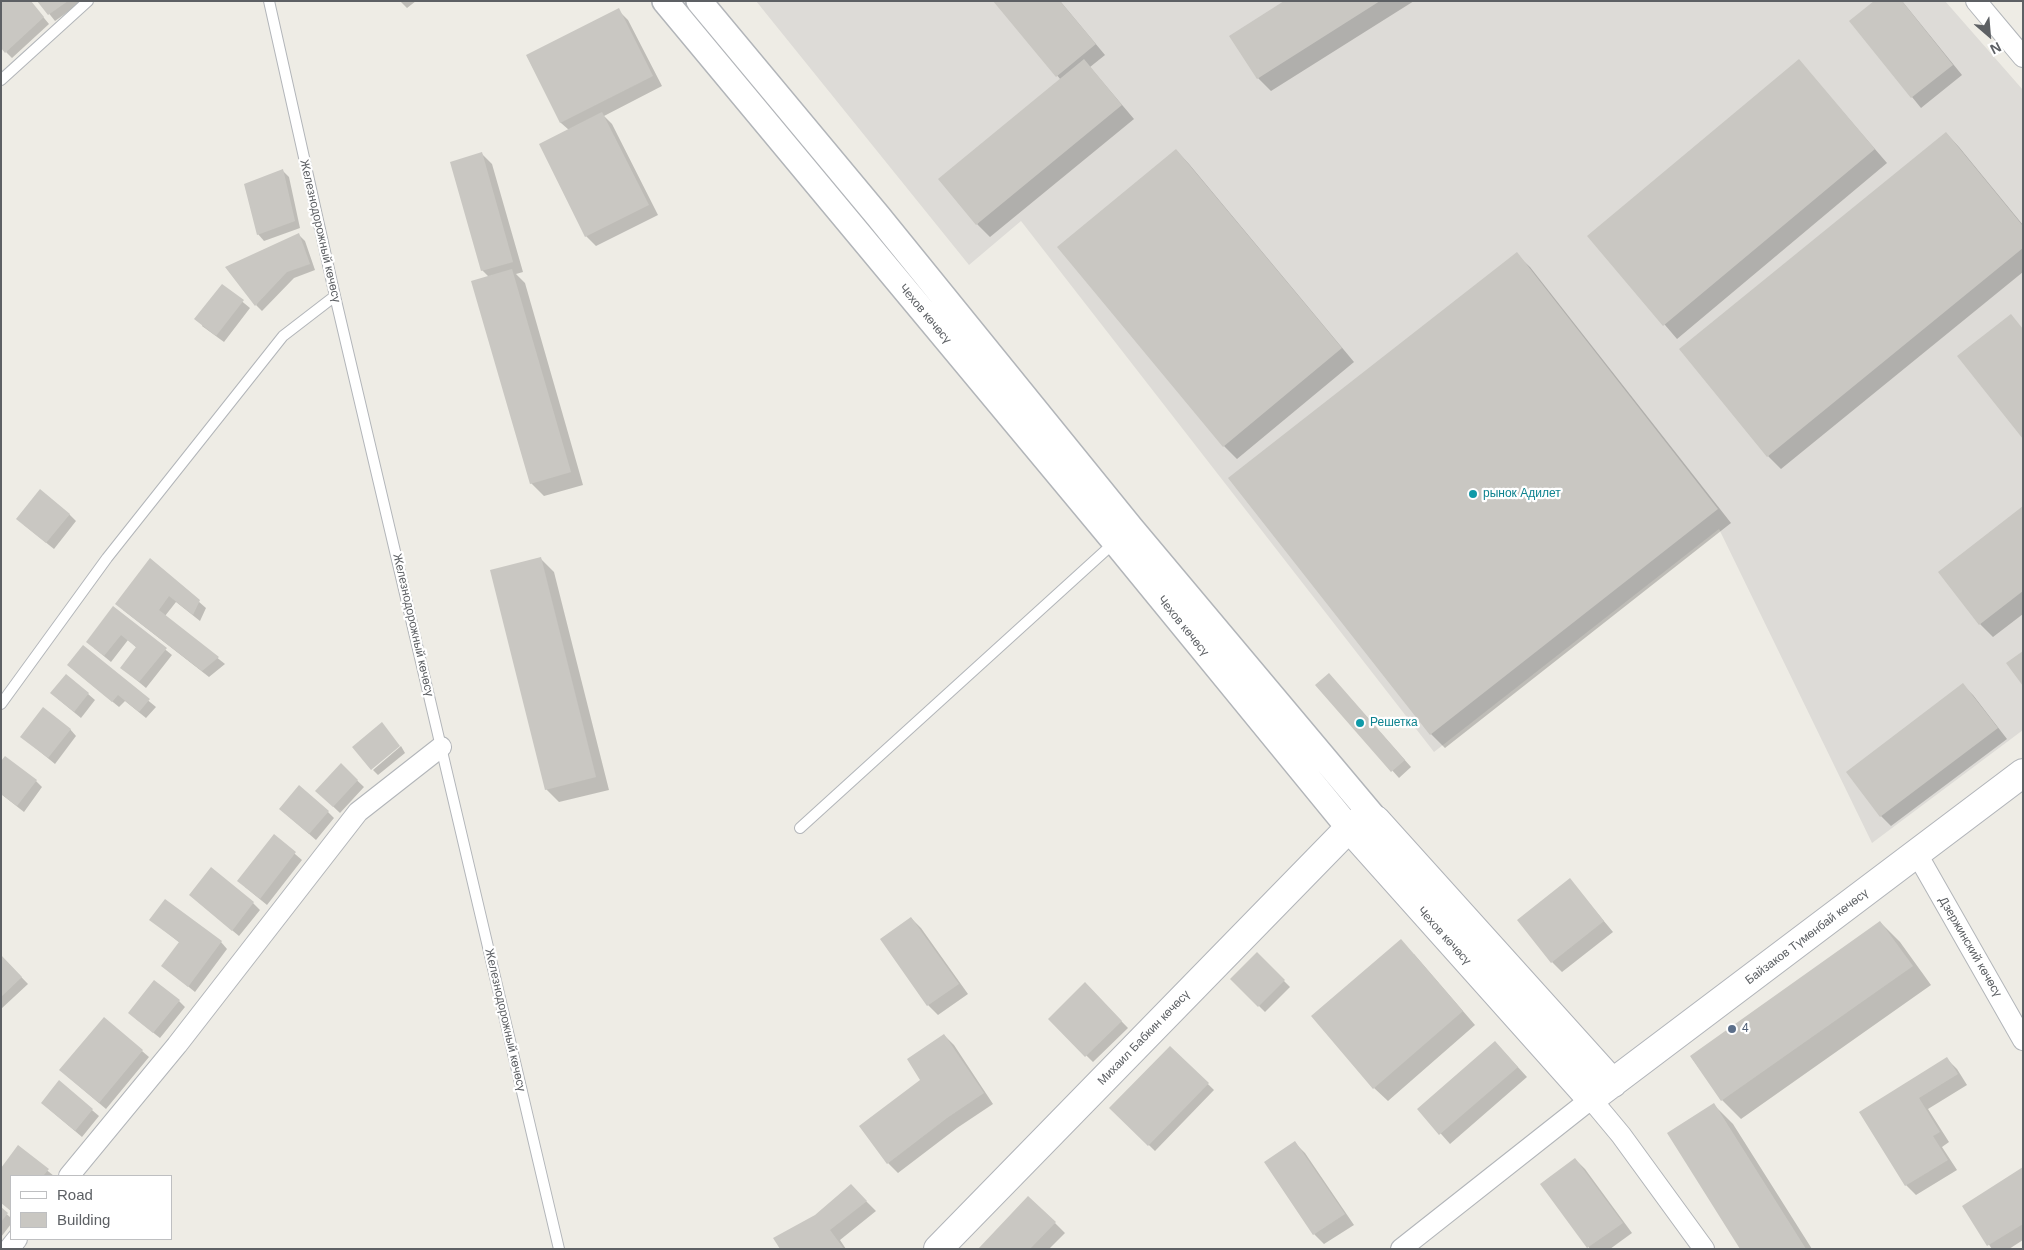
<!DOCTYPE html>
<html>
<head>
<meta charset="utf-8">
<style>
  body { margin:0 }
  #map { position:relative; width:2024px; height:1250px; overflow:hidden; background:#eeece5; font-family:Helvetica,sans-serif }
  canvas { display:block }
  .frame { position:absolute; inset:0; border:2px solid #5d6064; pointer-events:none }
  .legend { position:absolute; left:10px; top:1175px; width:162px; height:65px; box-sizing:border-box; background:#fff; border:1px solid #bebfc1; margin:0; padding:6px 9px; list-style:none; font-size:15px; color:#5d6064 }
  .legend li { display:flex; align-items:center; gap:10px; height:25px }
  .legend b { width:25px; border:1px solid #bebfc1 }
  .north { position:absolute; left:1964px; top:10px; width:50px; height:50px; -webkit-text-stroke:4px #fff; paint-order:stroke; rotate:153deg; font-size:14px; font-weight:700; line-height:20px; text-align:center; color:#5d6064 }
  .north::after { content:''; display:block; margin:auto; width:18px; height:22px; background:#5d6064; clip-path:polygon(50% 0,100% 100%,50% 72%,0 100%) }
</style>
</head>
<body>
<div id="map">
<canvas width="2024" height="1250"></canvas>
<div class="frame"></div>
<ul class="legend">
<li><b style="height:6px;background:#fff"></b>Road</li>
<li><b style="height:14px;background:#c9c7c2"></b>Building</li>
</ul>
<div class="north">N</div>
</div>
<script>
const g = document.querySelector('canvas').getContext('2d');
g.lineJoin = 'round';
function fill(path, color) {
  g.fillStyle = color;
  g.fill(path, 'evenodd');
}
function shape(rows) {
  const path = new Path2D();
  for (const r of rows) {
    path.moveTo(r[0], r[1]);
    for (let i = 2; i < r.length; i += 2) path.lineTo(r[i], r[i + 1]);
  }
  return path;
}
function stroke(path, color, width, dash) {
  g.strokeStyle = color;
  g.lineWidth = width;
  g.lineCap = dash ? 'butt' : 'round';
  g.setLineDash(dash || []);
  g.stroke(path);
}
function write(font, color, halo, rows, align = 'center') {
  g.font = font + ' Helvetica,sans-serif';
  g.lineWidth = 4.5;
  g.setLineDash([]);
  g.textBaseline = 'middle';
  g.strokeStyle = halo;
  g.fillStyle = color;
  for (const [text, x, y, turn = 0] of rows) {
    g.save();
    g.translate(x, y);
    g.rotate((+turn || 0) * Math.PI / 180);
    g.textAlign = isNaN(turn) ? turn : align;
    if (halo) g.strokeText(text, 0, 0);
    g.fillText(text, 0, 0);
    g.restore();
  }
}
fill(shape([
  [756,1,1945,1,2023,90,2023,730,1872,843,1719,529,1434,752,1021,221,969,265]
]), '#dddbd7');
fill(shape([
  [30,1,49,24,12,58,6,52],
  [39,1,83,1,55,21],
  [400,1,416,1,407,8],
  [994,1,1060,1,1105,55,1090,67,1134,119,990,237,977,224,1061,80],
  [1286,1,1414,1,1271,91,1258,78],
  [1876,1,1902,1,1962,75,1921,108,1850,21],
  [618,10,628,20,662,86,604,116,612,124,658,215,596,246,586,236,569,130,561,123,527,56],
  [1799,61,1887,163,1677,339,1589,236],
  [1946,133,1959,147,2023,225,2023,272,1781,469,1768,456],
  [1176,150,1189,164,1354,362,1237,459,1224,446],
  [482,154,492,164,523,272,516,274,525,283,583,485,544,496,531,483,489,277,482,270],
  [282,170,289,177,300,228,264,241,258,234],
  [299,235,305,241,315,270,294,278,262,311,256,305],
  [1516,254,1530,267,1731,523,1445,748,1431,734,1230,478],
  [222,285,250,308,224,342,202,326],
  [2023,508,2023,614,1993,637,1980,624],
  [69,514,76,521,54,549,24,525],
  [541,559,554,572,609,790,559,802,546,789],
  [151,560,206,608,200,621,176,602,165,616,225,664,209,677,123,610],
  [114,608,172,655,146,688,122,668,137,648,128,640,111,662,94,648],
  [83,647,156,707,146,718,125,701,119,707,75,671],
  [66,675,95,700,81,718,58,699],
  [1335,681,1411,767,1399,778,1317,686],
  [1963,685,1973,695,2007,739,1891,826,1881,816,1848,772],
  [70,729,76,736,55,764,22,737],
  [401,746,405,753,378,775,373,770],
  [1,763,36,781,42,787,24,812,1,794],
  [341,765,364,787,340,813,323,797],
  [280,809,328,812,334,818,316,840],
  [274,836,302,860,267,905,245,887],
  [1570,880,1613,932,1562,972,1552,962],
  [197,901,253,903,260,910,239,936],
  [911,918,921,928,968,994,938,1015,928,1005],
  [151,920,221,942,227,949,195,992,163,966,180,943],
  [1880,922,1900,942,1931,985,1741,1119,1722,1100,1691,1057],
  [1257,954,1290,987,1265,1012,1232,979],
  [1414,954,1475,1025,1388,1101,1374,1088],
  [1,956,28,984,1,1009],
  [1085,984,1128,1028,1093,1062,1049,1019],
  [179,1001,185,1007,160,1038,136,1019],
  [944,1035,954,1045,993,1104,957,1128,898,1173,888,1163,922,1080],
  [1495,1042,1527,1077,1450,1144,1419,1109],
  [1170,1047,1214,1090,1155,1151,1111,1108],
  [142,1051,149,1057,106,1109,67,1076],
  [1947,1059,1957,1069,1967,1085,1928,1109,1949,1142,1942,1147,1957,1170,1916,1195,1906,1185,1860,1112],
  [59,1082,99,1116,82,1137,49,1109],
  [1714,1105,1733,1124,1812,1249,1742,1249],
  [1295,1143,1305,1153,1354,1225,1324,1244,1314,1234,1266,1162],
  [18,1147,54,1176,11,1176,11,1211,1,1202],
  [1575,1159,1585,1169,1632,1233,1610,1249,1590,1249,1542,1184],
  [2023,1168,2023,1240,2009,1249,1992,1249,1963,1207],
  [861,1196,876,1211,840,1240,846,1249,781,1249],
  [1,1209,11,1218,11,1224,1,1237],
  [1055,1223,1065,1233,1049,1249,980,1249]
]), '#0003');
fill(shape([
  [1,1,31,1,44,17,5,53,1,48],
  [37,1,68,1,48,15],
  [993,1,1060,1,1096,44,1056,77],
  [1284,1,1380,1,1257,79,1229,36],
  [1874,1,1902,1,1953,65,1911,98,1849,21],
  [619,8,653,76,560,123,526,55],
  [1084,59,1122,105,976,225,938,179],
  [1799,59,1875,149,1663,326,1587,236],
  [602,112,649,205,585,237,539,144],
  [1946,132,2023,226,2023,248,1767,457,1679,349],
  [1176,149,1342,348,1223,447,1057,247],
  [482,152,513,262,481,271,450,162],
  [283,169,295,221,257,235,244,184],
  [299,233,310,264,287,272,255,306,225,267],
  [1517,252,1718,509,1430,735,1228,478],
  [512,269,571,472,530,484,471,281],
  [222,284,244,300,216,336,194,319],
  [2011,314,2023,329,2023,439,1957,356],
  [40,489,70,514,46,543,16,519],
  [2023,506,2023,591,1979,625,1938,572],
  [541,557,596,777,545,790,490,570],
  [150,558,200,600,193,615,169,596,159,610,219,657,202,671,115,604],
  [113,606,167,648,139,682,120,668,136,647,121,635,104,656,86,642],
  [83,645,150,699,139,712,118,695,112,702,67,665],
  [2023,651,2023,686,2006,663],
  [1329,673,1405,760,1391,772,1315,685],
  [66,674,89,693,74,712,50,693],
  [1963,683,1998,728,1880,817,1846,772],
  [43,707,71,729,48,758,20,737],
  [382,722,400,746,371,770,352,747],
  [5,756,37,780,17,806,1,794,1,761],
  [341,763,358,780,333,807,315,791],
  [299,785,329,811,309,834,279,809],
  [274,834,296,852,260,899,237,881],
  [211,867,254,902,232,931,189,895],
  [1570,878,1604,921,1551,963,1517,920],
  [165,899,222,941,188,987,161,966,179,942,149,920],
  [911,917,959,984,927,1006,880,939],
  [1880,921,1913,966,1721,1101,1690,1056],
  [1401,939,1463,1011,1373,1089,1311,1016],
  [1257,952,1285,980,1258,1007,1230,979],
  [1,955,22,977,1,997],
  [154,980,180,1000,153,1033,128,1013],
  [1085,982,1122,1021,1085,1057,1048,1019],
  [104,1017,143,1050,99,1103,59,1070],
  [944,1034,984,1093,947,1118,887,1164,859,1126,920,1080,907,1059],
  [1495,1041,1518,1067,1439,1135,1417,1109],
  [1170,1046,1209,1083,1148,1146,1109,1108],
  [1947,1057,1958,1074,1919,1098,1940,1132,1933,1136,1948,1160,1905,1186,1859,1112],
  [59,1080,93,1109,75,1131,41,1103],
  [1714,1103,1806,1249,1740,1249,1667,1133],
  [1295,1141,1345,1214,1313,1235,1264,1162],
  [18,1145,49,1169,43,1176,11,1176,11,1211,1,1203,1,1168],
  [1575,1158,1623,1223,1587,1248,1540,1184],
  [2023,1167,2023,1224,1987,1246,1962,1206],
  [851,1184,867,1201,830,1230,844,1249,780,1249,773,1238,815,1215],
  [1028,1196,1056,1222,1030,1249,978,1249],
  [1,1207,8,1213,1,1222]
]), '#c9c7c2');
const service = shape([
  [269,1,335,296,559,1249],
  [1,80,88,1],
  [1,704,107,558,283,336,335,296],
  [800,828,1116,541]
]);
const minor = shape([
  [1976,1,2023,57],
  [1917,854,2023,1040],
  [69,1176,177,1045,358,812,441,747],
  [9,1249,17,1239],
  [1401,1249,1591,1099,1621,1135,1704,1249]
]);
const tertiary = shape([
  [665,1,1115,542,1349,828],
  [699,1,878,216,1131,528,1376,820]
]);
const secondary = shape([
  [1349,828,1591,1099,2023,773],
  [938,1249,1349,828,1362,819,1369,818,1376,820,1613,1083]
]);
stroke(service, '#b2b5b9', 12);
stroke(minor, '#b2b5b9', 22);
stroke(tertiary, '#b2b5b9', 28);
stroke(secondary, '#b1b4b9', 30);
stroke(service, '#fff', 10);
stroke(minor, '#fff', 20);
stroke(tertiary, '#fff', 25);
stroke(secondary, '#fff', 28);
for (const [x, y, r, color] of [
  [1473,494,5,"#0f9aa8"],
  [1360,723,5,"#0f9aa8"],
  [1732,1029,5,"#5c6f8a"]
]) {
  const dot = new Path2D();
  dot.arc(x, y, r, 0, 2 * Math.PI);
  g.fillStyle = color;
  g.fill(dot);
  stroke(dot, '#fff', 2);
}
write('12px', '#5d6064', '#fff', [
  ["Железнодорожный көчөсү",320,231,77],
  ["Чехов көчөсү",925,314,50],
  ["Железнодорожный көчөсү",413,625,77],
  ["Чехов көчөсү",1183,626,51],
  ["Чехов көчөсү",1444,936,48],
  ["Байзаков Түмөнбай көчөсү",1807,937,-37],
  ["Дзержинский көчөсү",1970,947,60],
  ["Железнодорожный көчөсү",505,1020,77],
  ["Михаил Бабкин көчөсү",1144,1038,-46]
]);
write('12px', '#0d838f', '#fff', [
  ["рынок Адилет",1483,494],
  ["Решетка",1370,723]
], 'left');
write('12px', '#4e5e75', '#fff', [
  ["4",1742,1029]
], 'left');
</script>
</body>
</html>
